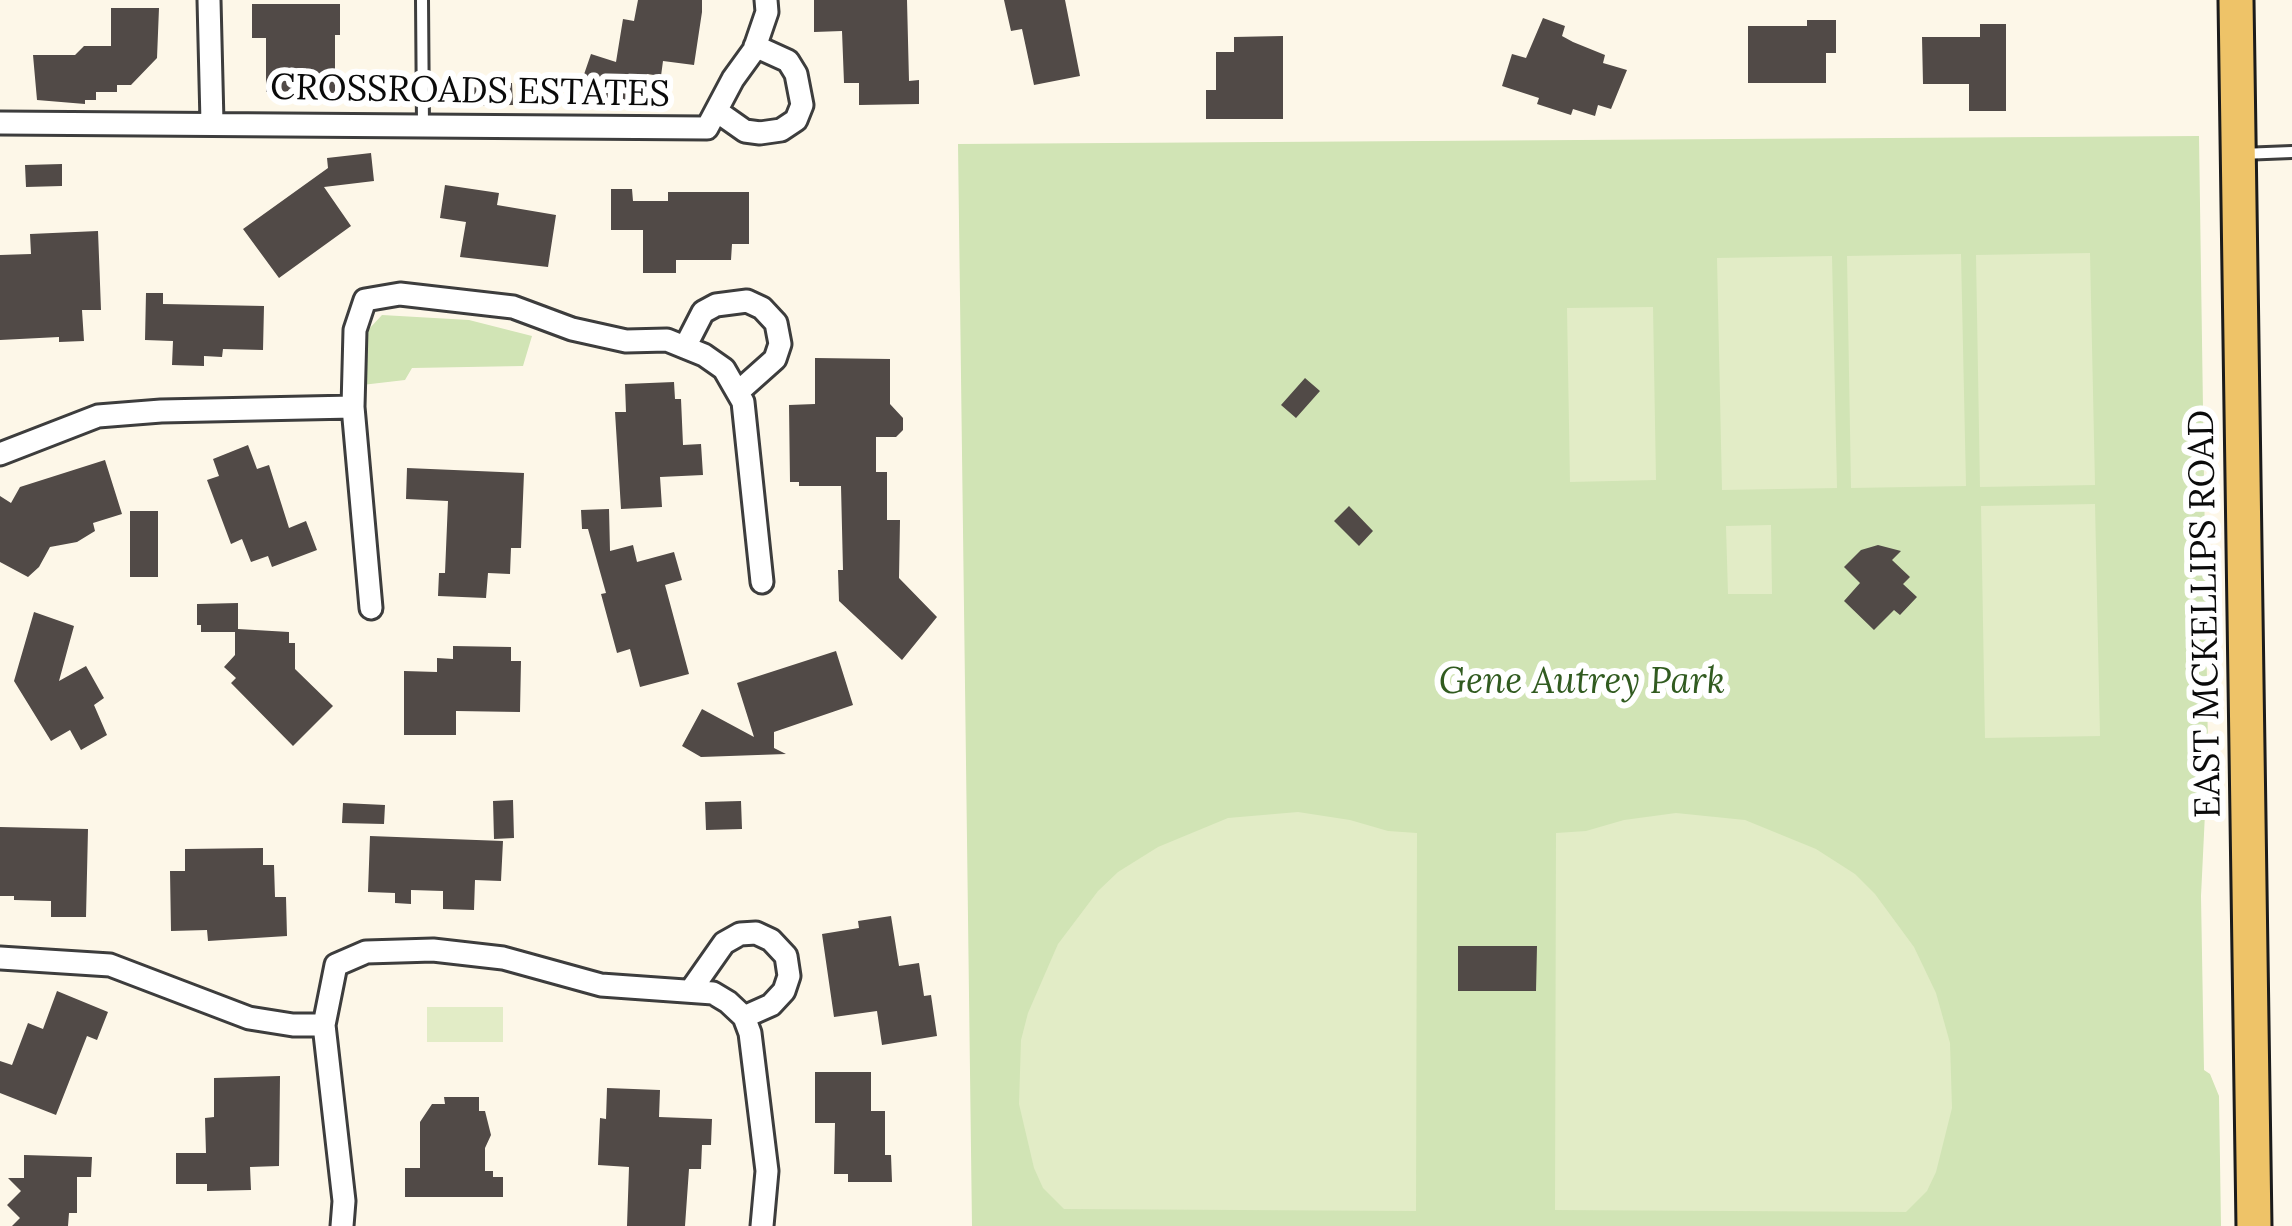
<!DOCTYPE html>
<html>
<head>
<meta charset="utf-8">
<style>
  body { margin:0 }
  canvas { display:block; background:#fdf7e8 }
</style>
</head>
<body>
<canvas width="2292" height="1226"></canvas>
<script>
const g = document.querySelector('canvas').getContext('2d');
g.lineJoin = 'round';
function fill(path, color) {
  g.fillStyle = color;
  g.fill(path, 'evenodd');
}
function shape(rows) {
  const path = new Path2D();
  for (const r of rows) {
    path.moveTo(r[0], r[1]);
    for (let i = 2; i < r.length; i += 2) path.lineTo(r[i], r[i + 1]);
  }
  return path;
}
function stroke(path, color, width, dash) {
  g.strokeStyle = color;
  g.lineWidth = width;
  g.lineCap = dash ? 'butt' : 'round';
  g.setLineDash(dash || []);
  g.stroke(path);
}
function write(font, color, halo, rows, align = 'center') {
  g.font = font + ' Lora,serif';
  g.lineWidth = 12;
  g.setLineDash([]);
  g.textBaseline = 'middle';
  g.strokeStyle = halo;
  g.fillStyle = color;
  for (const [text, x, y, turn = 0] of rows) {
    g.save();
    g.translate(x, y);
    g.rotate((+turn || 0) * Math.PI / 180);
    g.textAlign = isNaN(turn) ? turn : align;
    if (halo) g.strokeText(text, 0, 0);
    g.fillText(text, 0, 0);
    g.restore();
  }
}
fill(shape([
  [2199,136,2208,751,2201,896,2204,1070,2210,1074,2219,1096,2221,1226,972,1226,958,144],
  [382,315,469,320,532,336,523,366,412,368,405,380,362,385,368,330]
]), '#d1e4b5');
fill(shape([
  [2090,253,2095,485,1980,487,1976,255],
  [1961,254,1966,486,1851,488,1847,256],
  [1832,256,1837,488,1722,490,1717,258],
  [1653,307,1656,480,1570,482,1567,308],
  [2095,504,2100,736,1985,738,1981,506],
  [1771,525,1772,594,1728,594,1726,526],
  [1298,812,1350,820,1388,831,1417,833,1416,1211,1064,1209,1043,1188,1034,1168,1019,1104,1021,1040,1028,1013,1058,944,1098,891,1118,872,1158,847,1228,818],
  [1676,813,1745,820,1816,849,1855,874,1875,894,1914,947,1936,993,1950,1043,1952,1108,1936,1172,1927,1191,1906,1212,1555,1210,1556,833,1586,831,1624,820],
  [427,1007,503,1007,503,1042,427,1042]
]), '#e2ecc6');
fill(shape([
  [638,0,702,0,702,12,694,65,663,61,661,76,647,74,635,108,579,89,591,54,616,62,623,19,634,21],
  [814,0,907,0,909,81,919,80,919,104,859,105,859,83,844,83,842,31,814,32],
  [1004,0,1065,0,1080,76,1034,85,1022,29,1011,31],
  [252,4,340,4,340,35,335,35,335,93,266,92,266,38,252,38],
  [111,8,159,8,157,58,131,85,117,85,117,92,96,92,96,100,85,100,85,104,37,100,33,55,75,55,84,46,111,46],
  [1543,18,1565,26,1562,36,1573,42,1605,55,1603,63,1627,70,1611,109,1598,105,1595,116,1573,109,1571,115,1537,104,1539,98,1502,86,1512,54,1526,58],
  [1807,20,1836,20,1836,53,1826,53,1826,83,1748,83,1748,26,1807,26],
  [1980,24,2006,24,2006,111,1969,111,1969,84,1923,84,1922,37,1980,37],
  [1283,36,1283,119,1206,119,1206,90,1216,90,1216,52,1234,52,1234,37],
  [489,83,512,83,513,105,452,106,452,88,489,87],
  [371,153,374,181,324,187,351,226,279,278,243,229,328,168,327,158],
  [62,164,62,186,26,187,25,165],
  [445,185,499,193,497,205,556,215,548,267,460,257,466,222,440,218],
  [611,189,632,189,633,201,668,201,668,192,749,192,749,244,732,244,731,260,676,260,676,273,643,273,643,230,611,230],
  [98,231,101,310,82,310,84,341,59,342,59,337,0,340,0,255,31,254,30,234],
  [146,293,163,293,163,304,264,306,263,350,223,349,222,357,204,356,204,366,172,365,173,341,145,340],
  [815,358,890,359,890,404,903,418,903,430,896,437,876,437,876,472,887,472,887,520,900,520,899,578,937,617,902,660,839,601,838,570,843,570,841,486,799,486,799,482,790,482,789,405,815,404],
  [1305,378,1320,391,1296,418,1281,405],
  [674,382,675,399,681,399,683,445,701,444,703,475,660,477,662,507,621,509,615,412,626,412,625,384],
  [248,445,257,469,269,465,289,528,306,521,317,550,272,567,268,556,251,562,242,539,231,544,207,480,219,476,213,459],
  [105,460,122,514,93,523,95,531,77,542,50,547,39,567,28,577,0,562,0,496,11,503,20,487],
  [407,468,524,473,521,548,511,548,510,574,488,573,486,598,438,596,439,573,445,573,448,501,406,499],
  [1349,506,1373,531,1359,546,1334,521],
  [609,509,610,551,633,545,637,562,674,552,682,580,665,585,689,674,640,687,630,649,617,653,601,594,606,593,588,529,582,529,581,510],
  [130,511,158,511,158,577,130,577],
  [1878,545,1901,551,1892,560,1910,577,1903,584,1917,597,1900,615,1894,610,1874,630,1844,601,1860,583,1844,567,1861,550],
  [238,603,238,629,289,632,289,643,295,643,295,669,333,706,293,746,231,683,236,678,224,667,235,655,235,632,201,632,201,625,197,625,197,604],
  [34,612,74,626,59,681,86,666,104,698,94,705,107,735,81,750,70,730,51,741,14,681],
  [453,646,511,647,511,661,521,661,520,712,456,711,456,735,404,735,404,671,437,672,437,658,453,659],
  [836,651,853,705,774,732,774,748,786,754,701,757,682,746,702,709,754,737,737,683],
  [513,800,514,838,494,839,493,801],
  [741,801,742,829,706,830,705,802],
  [343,803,385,805,384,824,342,823],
  [0,827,88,829,86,917,51,917,51,901,14,900,14,896,0,896],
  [370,836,503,841,501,881,475,880,474,910,443,909,443,891,411,890,411,904,395,903,395,893,368,892],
  [263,848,263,865,274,865,275,897,286,897,287,936,208,941,207,930,171,931,170,871,185,871,185,849],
  [891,916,899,966,919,963,924,996,931,995,937,1036,882,1045,877,1011,834,1017,822,934,859,928,858,921],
  [1458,946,1537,946,1536,991,1458,991],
  [57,991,108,1012,97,1040,87,1036,56,1115,0,1093,0,1061,12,1065,28,1023,43,1029],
  [815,1072,871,1072,871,1111,885,1111,885,1155,891,1155,892,1182,848,1182,848,1174,834,1174,835,1123,815,1123],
  [280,1076,279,1166,250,1167,251,1190,207,1191,207,1184,176,1184,176,1153,206,1153,205,1118,214,1117,214,1078],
  [607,1088,660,1090,659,1117,712,1119,711,1145,702,1145,701,1169,689,1169,685,1226,627,1226,629,1167,598,1165,600,1118,606,1119],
  [444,1097,479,1097,479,1111,485,1111,491,1135,485,1148,485,1171,493,1171,493,1177,503,1177,503,1197,405,1197,405,1168,420,1168,420,1122,432,1104,445,1104],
  [24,1155,92,1157,91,1177,77,1177,77,1213,69,1213,68,1226,12,1226,20,1218,7,1205,21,1191,8,1178,24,1178]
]), '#514a47');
const service = shape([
  [422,0,423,125],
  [2241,154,2292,152]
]);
const minor = shape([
  [209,0,212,122],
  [718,112,745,131,760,133,781,130,796,120,802,105,796,74,788,61,755,46],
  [0,123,707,128,733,79,754,50,767,12,766,0],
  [685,347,703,312,716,305,747,301,762,308,776,323,780,344,775,359,738,392],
  [0,454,98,416,161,411,353,407],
  [371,608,353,407,355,330,365,300,400,294,513,307,572,329,626,341,667,340,704,355,724,369,743,402,762,582],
  [0,958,110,965,249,1018,293,1025,324,1025],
  [691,990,724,943,740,934,756,933,771,940,786,956,789,976,784,991,771,1005,744,1017],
  [342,1226,344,1201,324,1025,336,965,366,952,433,950,503,958,601,985,713,993,728,1002,744,1017,750,1033,767,1171,762,1226]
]);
const primary = shape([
  [2236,0,2254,1226]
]);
stroke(service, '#3d3d3d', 16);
stroke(minor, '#3d3d3d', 27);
stroke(primary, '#1b1b1b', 39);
stroke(service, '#fff', 10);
stroke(minor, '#fff', 21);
stroke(primary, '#eec368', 33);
write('36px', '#0a0a0a', '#fff', [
  ["CROSSROADS ESTATES",470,92,1],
  ["EAST MCKELLIPS ROAD",2206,614,-91]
]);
write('italic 36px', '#315b20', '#fff', [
  ["Gene Autrey Park",1582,683]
]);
</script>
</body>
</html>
